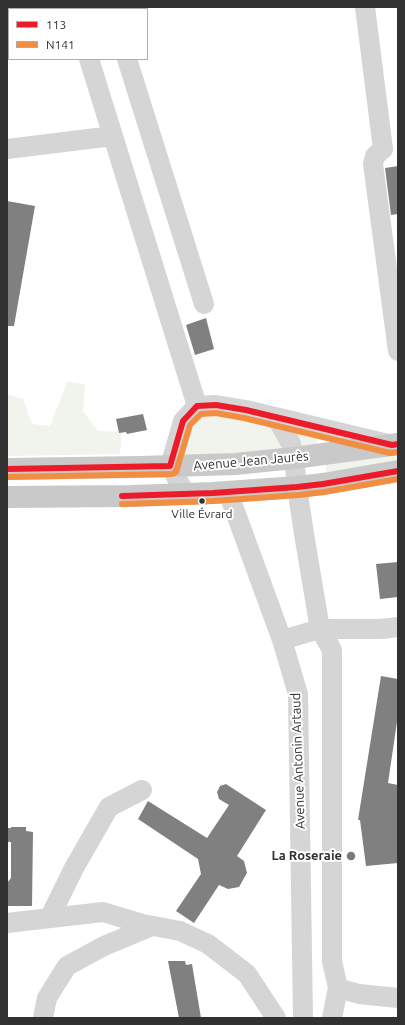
<!DOCTYPE html>
<html>
<head>
<meta charset="utf-8">
<style>
  body { margin:0 }
  #map { position:relative; width:405px; height:1025px; overflow:hidden; background:#fff; font-family:Ubuntu,sans-serif }
  canvas { display:block }
  .frame { position:absolute; inset:0; border:8px solid #313131; pointer-events:none }
  .legend { position:absolute; left:8px; top:8px; width:140px; height:52px; box-sizing:border-box; background:#fff; border:1px solid #adadad; margin:0; padding:5px 7px; list-style:none; font-size:12px; color:#313131 }
  .legend li { display:flex; align-items:center; gap:8px; height:20px }
  .legend b { width:20px; border:1px solid #adadad }
</style>
</head>
<body>
<div id="map">
<canvas width="405" height="1025"></canvas>
<div class="frame"></div>
<ul class="legend">
<li><b style="height:5px;background:#ed1b2a"></b>113</li>
<li><b style="height:5px;background:#f28e42"></b>N141</li>
</ul>
</div>
<script>
const g = document.querySelector('canvas').getContext('2d');
g.lineJoin = 'round';
function fill(path, color) {
  g.fillStyle = color;
  g.fill(path, 'evenodd');
}
function shape(rows) {
  const path = new Path2D();
  for (const r of rows) {
    path.moveTo(r[0], r[1]);
    for (let i = 2; i < r.length; i += 2) path.lineTo(r[i], r[i + 1]);
  }
  return path;
}
function stroke(path, color, width, dash) {
  g.strokeStyle = color;
  g.lineWidth = width;
  g.lineCap = dash ? 'butt' : 'round';
  g.setLineDash(dash || []);
  g.stroke(path);
}
function write(font, color, halo, rows, align = 'center') {
  g.font = font + ' Ubuntu,sans-serif';
  g.lineWidth = 4;
  g.setLineDash([]);
  g.textBaseline = 'middle';
  g.strokeStyle = halo;
  g.fillStyle = color;
  for (const [text, x, y, turn = 0] of rows) {
    g.save();
    g.translate(x, y);
    g.rotate((+turn || 0) * Math.PI / 180);
    g.textAlign = isNaN(turn) ? turn : align;
    if (halo) g.strokeText(text, 0, 0);
    g.fillText(text, 0, 0);
    g.restore();
  }
}
fill(shape([
  [67,382,85,384,83,411,98,431,122,432,120,454,7,456,7,394,23,399,32,424,50,426],
  [209,412,263,423,268,426,274,430,282,447,280,450,244,454,183,455,192,424,202,415],
  [291,425,317,431,317,446,300,448],
  [398,453,398,463,326,473,326,464]
]), '#f1f3ed');
fill(shape([
  [398,166,398,214,391,215,385,168],
  [7,201,35,206,14,326,7,326],
  [206,318,214,349,195,355,186,325],
  [143,414,147,430,127,434,126,432,119,433,116,419],
  [398,562,398,597,380,599,376,564],
  [381,676,398,679,398,715,388,783,398,785,398,863,366,866,360,820,358,820],
  [226,784,266,810,237,856,244,861,247,873,239,887,228,889,219,885,194,923,176,911,201,874,198,859,138,819,148,801,207,838,229,805,219,799,217,792,220,786],
  [11,827,26,827,26,831,33,832,32,906,7,906,7,883,11,878,11,842,7,842,7,828,11,828],
  [168,961,185,961,186,965,192,964,201,1018,179,1018]
]), '#808080');
stroke(shape([
  [72,7,73,9],
  [111,7,111,9],
  [365,7,383,149,375,156,373,164,398,351],
  [89,59,197,406],
  [127,59,204,304],
  [7,149,113,136],
  [276,417,291,444,294,458,297,487,304,534,320,629,332,650,332,961,338,988,359,994,398,998],
  [228,492,282,640,298,694,303,1018],
  [186,495,170,466,183,421,197,406,216,405,246,410,388,444],
  [282,640,320,629,381,629,398,627],
  [50,917,74,868,109,807,142,790],
  [7,923,103,912,143,924,180,931,208,944,247,974,276,1018],
  [43,1018,47,998,67,966,104,946,152,926],
  [332,1018,338,988]
]), '#d5d5d5', 20);
stroke(shape([
  [7,469,140,467,235,464,294,458,398,444],
  [7,497,133,496,213,493,297,487,323,484,398,471]
]), '#c9c9c9', 22);
stroke(shape([
  [7,469,170,466,183,421,197,406,216,405,246,410,392,445,398,444],
  [122,496,213,493,297,487,323,484,398,471]
]), '#ed1b2a', 6);
stroke(shape([
  [7,477,172,474,176,472,177,469,190,425,201,414,216,413,244,418,390,453,398,452],
  [122,504,213,501,298,495,324,492,398,479]
]), '#f28e42', 6);
for (const [x, y, r, color] of [
  [202,501,3.5,"#313131"],
  [351,856,5,"#797979"]
]) {
  const dot = new Path2D();
  dot.arc(x, y, r, 0, 2 * Math.PI);
  g.fillStyle = color;
  g.fill(dot);
  stroke(dot, '#fff', 1.5);
}
write('12px', '#313131', '#fff', [
  ["Ville Évrard",202,514]
]);
write('13px', '#313131', '#fff', [
  ["Avenue Jean Jaurès",251,461,-5],
  ["Avenue Antonin Artaud",298,761,-92]
]);
write('bold 13px', '#313131', '#fff', [
  ["La Roseraie",342,856]
], 'right');
</script>
</body>
</html>
